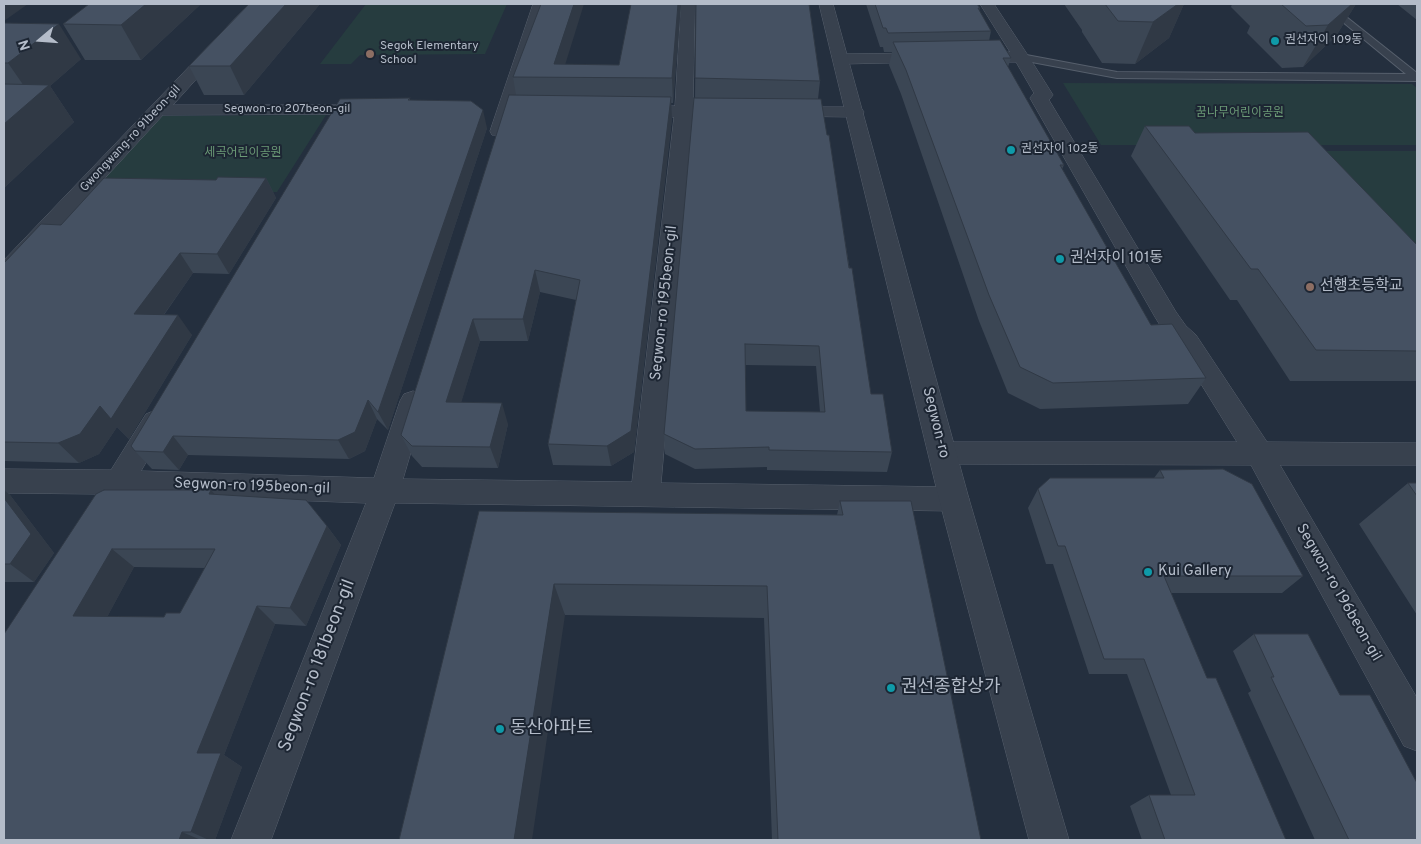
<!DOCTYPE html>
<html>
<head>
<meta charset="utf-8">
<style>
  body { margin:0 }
  #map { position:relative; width:1421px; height:844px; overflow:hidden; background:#242f3e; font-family:Overpass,sans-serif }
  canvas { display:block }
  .frame { position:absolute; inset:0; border:5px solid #b4bcc9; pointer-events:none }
  .north { position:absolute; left:15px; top:15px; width:50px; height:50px; -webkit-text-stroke:4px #1d2633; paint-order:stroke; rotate:252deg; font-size:14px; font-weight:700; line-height:20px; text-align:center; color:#b4bcc9 }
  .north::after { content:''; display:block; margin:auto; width:18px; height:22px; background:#b4bcc9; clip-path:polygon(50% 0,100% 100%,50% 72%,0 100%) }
</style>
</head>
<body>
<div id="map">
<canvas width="1421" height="844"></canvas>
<div class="frame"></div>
<div class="north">N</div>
</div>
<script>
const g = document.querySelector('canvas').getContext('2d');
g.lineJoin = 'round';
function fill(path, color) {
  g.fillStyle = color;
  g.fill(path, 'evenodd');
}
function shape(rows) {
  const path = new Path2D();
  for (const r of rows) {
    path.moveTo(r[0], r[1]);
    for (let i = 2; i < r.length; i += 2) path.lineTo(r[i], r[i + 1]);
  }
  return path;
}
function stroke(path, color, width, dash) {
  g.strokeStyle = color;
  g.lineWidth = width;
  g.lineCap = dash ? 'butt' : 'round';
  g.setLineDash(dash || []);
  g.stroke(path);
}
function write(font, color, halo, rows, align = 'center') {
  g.font = font + ' Overpass,"Noto Sans KR",sans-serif';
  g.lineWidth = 4;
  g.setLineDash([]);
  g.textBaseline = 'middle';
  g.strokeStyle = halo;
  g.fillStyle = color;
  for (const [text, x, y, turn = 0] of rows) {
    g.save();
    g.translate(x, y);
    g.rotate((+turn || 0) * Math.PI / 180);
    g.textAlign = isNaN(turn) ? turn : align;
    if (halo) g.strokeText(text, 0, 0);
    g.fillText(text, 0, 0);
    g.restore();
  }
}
fill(shape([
  [366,4,507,4,485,54,360,55,351,64,320,64],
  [1063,83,1412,84,1417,88,1417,145,1101,145],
  [326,115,277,192,88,195,161,116],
  [1319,151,1417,151,1417,251]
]), '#263c3f');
const service = shape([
  [1321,4,1330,4,1417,73,1417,81,1117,78,1021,60,1016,57,1021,54,1117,72,1406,74,1321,4]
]);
const minor = shape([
  [249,4,264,4,173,105,371,105,377,106,380,110,377,114,163,115,12,279,4,281,4,260,249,4],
  [533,4,547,4,508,131,506,135,492,135,490,131,533,4],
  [681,4,695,4,693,106,731,107,737,108,740,112,737,116,731,117,693,117,661,483,954,487,965,490,969,499,965,508,954,511,395,503,271,840,231,840,366,503,128,494,122,505,111,508,100,505,97,494,4,493,4,469,111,470,146,414,156,410,166,414,170,421,141,471,374,478,400,401,404,394,413,391,422,394,426,401,403,479,632,482,674,117,634,116,628,115,625,111,628,107,634,106,675,106,681,4],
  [980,4,994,4,1029,57,1053,95,1049,100,1176,312,1186,326,1196,335,1267,442,1417,443,1417,465,1280,465,1417,698,1417,751,1404,746,1251,465,943,464,933,461,929,453,933,445,943,442,1237,442,1178,347,1168,338,1155,317,1030,98,1034,93,1016,62,1002,62,996,61,994,57,996,53,1010,52,980,4],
  [927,53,933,54,935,58,933,62,841,64,835,63,833,59,835,55,841,54,927,53],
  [787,107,855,107,861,108,864,112,861,116,855,117,781,116,778,112,781,108,787,107]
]);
const tertiary = shape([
  [819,4,833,4,969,499,1069,840,1029,840,939,499,819,4]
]);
stroke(service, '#565f6c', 2);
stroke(minor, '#565f6c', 1);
stroke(tertiary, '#565f6c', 1);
fill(service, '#38414e');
fill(minor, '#38414e');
fill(tertiary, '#38414e');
fill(shape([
  [201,4,141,60,85,60,63,24],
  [249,4,320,4,244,95,204,95,189,66],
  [681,4,673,103,671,103,672,118,634,452,611,466,553,465,548,444,576,300,540,292,528,341,480,341,461,402,508,424,498,468,422,467,412,456,401,435,516,95,513,77,565,65,619,65],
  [694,4,809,4,820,81,818,99,827,135,871,394,892,452,887,472,767,470,767,467,695,469,665,454,664,434,695,98,696,4],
  [745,365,816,366,820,412,746,411],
  [866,4,977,4,980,8,979,11,991,31,989,41,1011,58,1008,67,1064,165,1062,169,1151,325,1206,378,1188,404,1040,409,1008,393,979,321,901,94,889,65,892,52,884,52,883,47,880,47],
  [1064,4,1184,4,1169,38,1135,64,1102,63,1082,32,1082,30],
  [1232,4,1356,4,1336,36,1303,67,1282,68,1247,33,1250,26,1231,7],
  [1397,4,1417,4,1417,20],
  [4,23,81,59,50,86,74,122,4,188],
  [410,98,410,101,487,128,388,430,377,419,365,451,349,459,188,455,179,470,152,469,135,451],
  [1145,126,1195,133,1417,245,1417,381,1290,381,1237,300,1230,300,1131,156],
  [266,178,276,198,229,274,193,273,164,315,192,335,129,439,117,427,99,454,79,463,4,461,4,263,61,225,216,180],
  [1160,470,1303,576,1282,593,1171,593,1207,678,1286,840,1142,840,1130,806,1149,795,1171,795,1127,674,1089,674,1053,564,1046,564,1028,508,1038,489,1154,478],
  [1408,483,1417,483,1417,615,1359,524],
  [4,490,10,495,54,553,34,582,4,582],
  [96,494,214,495,327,526,341,545,306,626,275,624,224,755,242,767,215,840,4,840],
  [134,567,205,568,180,613,164,617,107,617],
  [840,501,981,840,772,840,764,618,565,615,479,511,837,515],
  [1254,634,1340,695,1417,840,1315,840,1248,693,1251,691,1233,651]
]), '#3b4654');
fill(shape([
  [4,4,28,4,4,21],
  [146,4,201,4,141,60,121,25],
  [286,4,320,4,244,95,230,66],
  [574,4,584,4,561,78,554,64],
  [678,4,681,4,673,103,672,78],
  [1178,4,1184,4,1169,38,1135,64,1153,22],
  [1352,4,1356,4,1336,36,1303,67,1328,25],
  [59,24,81,59,50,86,74,122,4,188,4,124,33,99,8,63],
  [671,97,672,118,634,452,611,466,607,446],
  [483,110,487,128,388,430,378,412],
  [266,178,276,198,229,274,217,254],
  [180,253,193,273,150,334,134,314],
  [535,270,540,292,528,341,523,319],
  [178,315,192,335,129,439,117,427,99,454,79,463,58,443,100,406],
  [473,319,480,341,455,423,446,402],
  [368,400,377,419,365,451,349,459,338,440],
  [502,403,508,424,498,468,490,447],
  [173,436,188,455,179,470,163,452],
  [4,490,10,495,54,553,34,582,10,564,4,498],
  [211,490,228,510,209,494],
  [327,526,341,545,306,626,290,608],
  [112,549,134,567,98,634,73,616],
  [554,584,565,615,532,840,514,840],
  [257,606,275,624,224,755,242,767,215,840,209,840,191,832,197,753],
  [182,832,201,840,179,840]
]), '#303945');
const building = shape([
  [89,4,146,4,121,25,63,24,89,4],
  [249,4,286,4,230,66,189,66,249,4],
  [541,4,574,4,554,64,619,65,631,4,678,4,672,78,513,77,541,4],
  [696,4,809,4,820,81,695,78,696,4],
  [875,4,977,4,980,8,978,8,991,31,888,33,886,28,883,28,875,4],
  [1105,4,1178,4,1153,22,1118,21,1105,4],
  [1281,4,1352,4,1328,25,1306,26,1281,4],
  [4,23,59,24,8,63,4,63,4,23],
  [1000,40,1011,58,1003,58,1064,165,1060,165,1151,325,1172,324,1206,378,1053,383,1020,367,989,295,906,70,893,42,1000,40],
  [4,84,49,85,4,124,4,84],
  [509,95,671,97,631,431,607,446,548,444,580,280,535,270,523,319,473,319,446,402,502,403,490,447,412,446,401,435,509,95],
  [410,98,408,100,471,101,483,110,378,412,368,400,355,432,338,440,173,436,163,452,135,451,131,446,340,99,410,98],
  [694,98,821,99,827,135,829,135,849,268,852,268,871,394,883,394,892,452,769,450,769,447,695,449,664,434,694,98],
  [745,344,819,346,825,412,746,411,745,344],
  [1145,126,1189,126,1195,133,1308,132,1417,245,1417,351,1316,350,1258,269,1251,269,1145,126],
  [218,177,266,178,217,254,180,253,134,314,178,315,111,419,100,406,80,434,58,443,4,442,4,263,41,224,61,225,104,178,216,180,218,177],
  [1223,469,1252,484,1303,576,1164,576,1207,678,1216,678,1286,840,1165,840,1149,795,1195,795,1144,659,1104,659,1065,546,1058,546,1038,489,1050,478,1164,478,1160,470,1223,469],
  [1408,483,1417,483,1417,496,1408,483],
  [104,490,211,490,209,494,306,500,327,526,290,608,257,606,197,753,221,753,191,832,182,832,179,840,4,840,4,634,96,494,104,490],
  [112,549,215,549,180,613,166,613,164,617,73,616,112,549],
  [4,498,31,534,10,564,4,564,4,498],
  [840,501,911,501,981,840,778,840,767,586,554,584,514,840,399,840,479,511,843,515,840,501],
  [1254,634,1308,634,1340,695,1370,695,1417,783,1417,840,1349,840,1271,677,1274,677,1254,634]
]);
fill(building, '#455162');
stroke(building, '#303945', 1);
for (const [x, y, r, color] of [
  [1275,41,5,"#0f9aa8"],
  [370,54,5,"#8d6e63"],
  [1011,150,5,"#0f9aa8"],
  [1060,259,5,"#0f9aa8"],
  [1310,287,5,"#8d6e63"],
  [1148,572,5,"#0f9aa8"],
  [891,688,5,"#0f9aa8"],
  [500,729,5,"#0f9aa8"]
]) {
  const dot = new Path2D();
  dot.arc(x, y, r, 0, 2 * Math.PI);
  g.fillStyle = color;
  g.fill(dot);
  stroke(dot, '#1d2633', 2);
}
write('12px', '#b4bcc9', '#1d2633', [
  ["권선자이 109동",1285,41],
  ["Segok Elementary",380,47],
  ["School",380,61],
  ["권선자이 102동",1021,150]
], 'left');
write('12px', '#b4bcc9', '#1d2633', [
  ["Segwon-ro 207beon-gil",287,110],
  ["Gwongwang-ro 91beon-gil",131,139,-47]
]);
write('12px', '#6b9a76', '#1d2633', [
  ["꿈나무어린이공원",1240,114],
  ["세곡어린이공원",243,154]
]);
write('15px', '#b4bcc9', '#1d2633', [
  ["권선자이 101동",1070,259],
  ["선행초등학교",1320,287],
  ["Kui Gallery",1158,572]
], 'left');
write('15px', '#b4bcc9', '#1d2633', [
  ["Segwon-ro 195beon-gil",665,303,-84],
  ["Segwon-ro",935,423,76],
  ["Segwon-ro 195beon-gil",252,487,2],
  ["Segwon-ro 196beon-gil",1338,593,60]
]);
write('18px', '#b4bcc9', '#1d2633', [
  ["Segwon-ro 181beon-gil",318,666,-69]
]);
write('18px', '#b4bcc9', '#1d2633', [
  ["권선종합상가",901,688],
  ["동산아파트",510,729]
], 'left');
</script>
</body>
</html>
